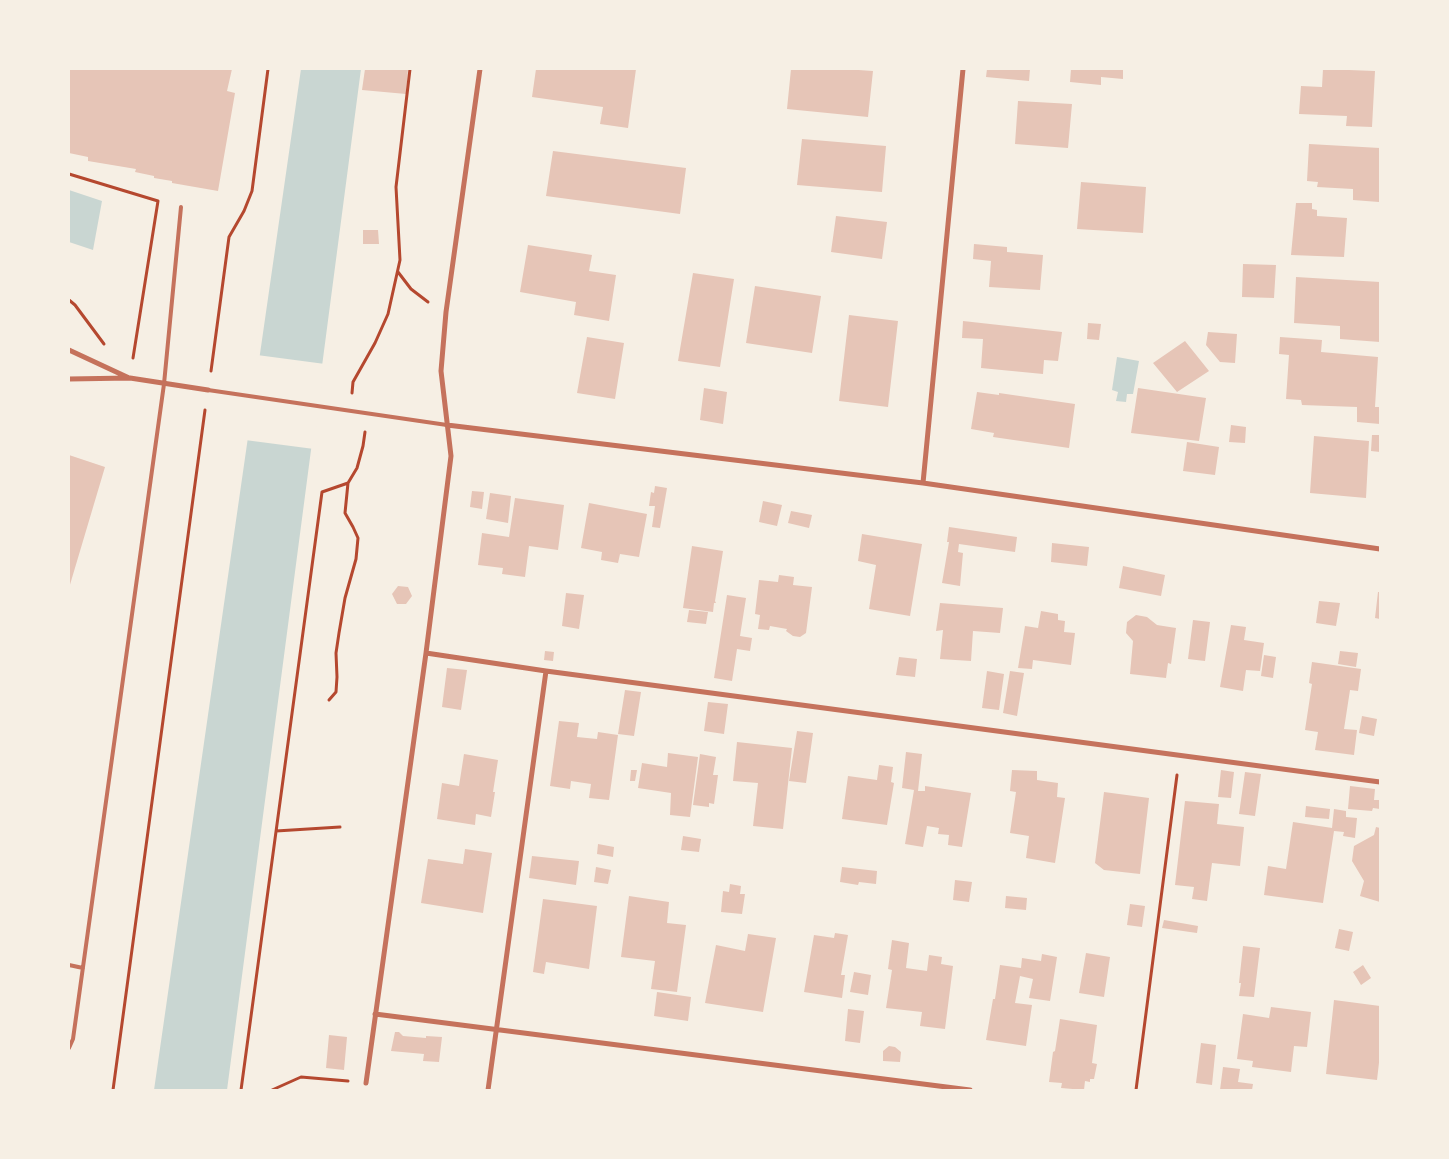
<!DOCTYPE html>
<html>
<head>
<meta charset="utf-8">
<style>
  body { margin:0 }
  #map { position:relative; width:1449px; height:1159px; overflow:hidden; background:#f6efe4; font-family:Barlow,sans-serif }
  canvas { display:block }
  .frame { position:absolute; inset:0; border:70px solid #f6efe4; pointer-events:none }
</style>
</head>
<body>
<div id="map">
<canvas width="1449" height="1159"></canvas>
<div class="frame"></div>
</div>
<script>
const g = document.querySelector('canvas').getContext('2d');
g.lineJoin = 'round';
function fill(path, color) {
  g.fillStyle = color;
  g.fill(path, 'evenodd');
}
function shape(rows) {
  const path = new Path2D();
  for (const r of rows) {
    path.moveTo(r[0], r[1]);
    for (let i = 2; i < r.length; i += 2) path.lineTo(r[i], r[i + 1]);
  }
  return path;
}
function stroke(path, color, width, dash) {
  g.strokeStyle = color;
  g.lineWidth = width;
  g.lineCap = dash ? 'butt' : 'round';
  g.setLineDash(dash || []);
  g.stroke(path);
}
fill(shape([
  [301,69,361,69,227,1090,154,1090],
  [69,190,102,201,93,250,69,242],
  [1117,357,1139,361,1133,394,1127,394,1126,402,1116,401,1118,392,1112,390]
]), '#c9d6d2');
fill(shape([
  [257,355,325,364,314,449,245,440]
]), '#f6efe4');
fill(shape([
  [69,69,232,69,227,91,235,93,218,191,172,183,172,181,154,178,154,176,135,172,136,169,88,161,88,157,69,153],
  [365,69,408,69,406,94,362,90],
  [536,69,636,69,628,128,600,124,603,107,532,97],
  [791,69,844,69,873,71,868,117,787,109],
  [987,69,1030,69,1029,81,986,77],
  [1071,69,1123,69,1123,79,1101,77,1101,85,1070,82],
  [1323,69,1375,71,1372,127,1346,126,1347,116,1299,114,1301,86,1322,87],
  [1018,101,1072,104,1068,148,1015,144],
  [802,139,886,146,882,192,797,185],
  [1309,144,1380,148,1379,202,1353,200,1353,189,1317,187,1318,182,1307,181],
  [553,151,686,168,680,214,546,196],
  [1081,182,1146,187,1143,233,1077,229],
  [1296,203,1312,203,1312,209,1317,210,1317,216,1347,218,1344,257,1291,255],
  [836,216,887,222,882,259,831,252],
  [363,230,378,230,379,244,363,244],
  [974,244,1007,247,1007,252,1043,255,1040,290,989,287,991,261,973,259],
  [528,245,592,255,589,271,616,275,609,321,574,315,576,302,520,292],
  [1243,264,1276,265,1274,298,1242,297],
  [693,273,734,279,720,367,678,361],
  [1296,277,1380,282,1379,328,1380,328,1380,342,1340,339,1340,326,1294,323],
  [755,286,821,296,812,353,746,343],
  [849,315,898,321,888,407,839,401],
  [963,321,1062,332,1058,361,1044,360,1043,374,981,368,983,339,962,338],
  [1088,323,1101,324,1099,340,1087,339],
  [1208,332,1237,334,1235,363,1220,362,1206,345],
  [587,337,624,343,615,399,577,393],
  [1280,337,1322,340,1321,352,1378,357,1375,407,1380,407,1380,424,1357,422,1357,407,1302,405,1301,400,1286,399,1289,355,1279,354],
  [1185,341,1209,371,1177,392,1153,363],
  [704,388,727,392,723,424,700,420],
  [1138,388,1206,398,1199,441,1131,433],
  [977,392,999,395,999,393,1075,404,1069,448,993,437,994,433,971,429],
  [1231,425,1246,427,1245,443,1229,442],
  [1372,435,1380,435,1380,452,1371,451],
  [1314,436,1369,441,1366,498,1310,493],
  [1187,442,1219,447,1215,475,1183,471],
  [69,455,105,467,69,588],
  [655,486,667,488,660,528,652,527,655,506,649,506,651,492,654,493],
  [472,491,484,492,482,509,470,507],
  [490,493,511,496,508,523,486,519],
  [515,498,564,505,558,550,529,546,525,577,502,574,503,568,478,565,482,533,509,537],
  [763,501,782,505,777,526,759,522],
  [589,503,647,514,639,557,620,554,618,563,601,560,602,552,581,548],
  [791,511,812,515,809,528,788,523],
  [949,527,1017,537,1015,552,959,544,958,552,963,553,960,586,942,583,949,542,947,542],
  [862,534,922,544,910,616,869,609,876,565,858,561],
  [1052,543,1089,547,1087,566,1051,562],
  [692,546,723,551,715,601,716,603,714,603,713,612,683,608],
  [1123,566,1165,575,1161,596,1119,588],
  [779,575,794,577,793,585,812,587,806,633,800,637,793,636,786,631,787,629,770,626,769,630,758,629,760,615,755,614,759,580,778,582],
  [398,586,408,587,412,596,406,604,397,604,392,594],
  [1378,592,1380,592,1380,619,1375,618],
  [566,593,584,595,579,629,562,626],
  [727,595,746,598,740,636,752,638,750,651,737,649,732,681,714,678],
  [1319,601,1340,603,1336,626,1316,623],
  [940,603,1003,608,1000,633,973,631,971,661,940,659,943,630,936,631],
  [689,610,708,612,706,624,687,622],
  [1041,611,1058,614,1058,620,1065,621,1064,632,1075,633,1071,665,1033,660,1032,669,1018,668,1025,626,1038,628],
  [1136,615,1147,617,1157,625,1176,628,1171,664,1168,663,1166,678,1130,674,1133,641,1126,633,1127,622],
  [1193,620,1210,622,1205,661,1188,659],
  [1231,625,1246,627,1244,640,1264,643,1260,671,1246,670,1243,691,1220,687],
  [545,651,554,652,553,661,544,660],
  [1340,651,1358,653,1356,667,1338,664],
  [1264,655,1276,657,1273,678,1261,676],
  [899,657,917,659,915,677,896,675],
  [1312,662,1361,669,1358,691,1350,690,1344,729,1357,730,1354,755,1315,750,1318,732,1305,730,1312,684,1309,683],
  [447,668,467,670,461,710,442,707],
  [987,671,1004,674,999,710,982,708],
  [1010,671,1024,673,1017,716,1003,713],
  [625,690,641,692,634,736,618,734],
  [708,702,728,704,724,734,704,731],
  [1362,716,1377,719,1374,736,1359,733],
  [559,721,579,723,577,737,597,739,598,732,618,735,609,800,589,798,591,784,571,781,570,789,550,786],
  [797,731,813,733,806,783,789,781],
  [737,742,792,748,783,829,753,826,758,783,733,781],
  [906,752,922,754,918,791,925,791,925,786,971,793,962,847,948,845,949,835,938,834,939,828,927,826,923,847,905,844,914,790,902,788],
  [668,753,698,757,690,817,670,815,671,793,638,788,642,763,667,767],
  [464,754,498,760,493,792,495,792,491,817,476,814,475,825,437,819,442,783,459,786],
  [700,754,716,757,713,775,718,775,714,804,709,803,709,807,693,805],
  [879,765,893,767,891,782,894,783,887,825,842,819,848,776,877,780],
  [631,770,637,770,635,781,630,781],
  [1012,770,1037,771,1037,780,1058,783,1057,797,1065,798,1055,863,1026,858,1029,836,1010,833,1016,792,1010,791],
  [1221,770,1234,772,1231,798,1218,797],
  [1245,772,1261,774,1255,816,1239,814],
  [1350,786,1375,789,1374,800,1380,800,1380,809,1373,808,1372,811,1348,809],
  [1104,792,1149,798,1140,874,1104,870,1095,863],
  [1185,801,1219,804,1217,824,1244,827,1240,866,1212,863,1207,901,1192,899,1194,887,1175,885],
  [1306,806,1330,809,1329,819,1305,817],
  [1334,809,1346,811,1346,817,1357,818,1355,838,1343,836,1344,832,1334,831,1323,903,1264,895,1268,866,1286,869,1293,822,1332,828],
  [1376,827,1380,828,1380,902,1360,896,1364,881,1352,861,1354,846,1374,835],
  [683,836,701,839,699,852,681,850],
  [598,844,614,847,613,857,597,854],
  [465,849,492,853,483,913,421,903,428,859,463,864],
  [532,856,579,861,576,885,529,878],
  [596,867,611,870,608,884,594,882],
  [842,867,877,871,876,884,859,882,858,885,840,882],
  [955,880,972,882,969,902,953,900],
  [730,884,741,886,740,894,745,894,742,914,721,912,723,891,729,892],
  [629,896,669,902,667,923,686,925,677,992,651,989,655,961,621,957],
  [1006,896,1027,898,1026,910,1005,908],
  [543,899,597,906,589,969,546,962,544,974,533,972],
  [1130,904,1145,906,1142,927,1127,925],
  [1164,920,1198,926,1197,933,1162,928],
  [1339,929,1353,932,1349,951,1335,948],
  [835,933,848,935,841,975,845,975,842,998,804,992,814,935,834,938],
  [748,934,776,938,763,1012,705,1003,716,945,745,951],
  [892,940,909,943,906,968,927,971,929,955,942,957,941,964,953,966,945,1029,920,1026,922,1012,886,1008,892,970,888,969],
  [1243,946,1260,948,1254,997,1239,996,1241,983,1239,983],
  [1086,953,1110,957,1104,997,1079,993],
  [1042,954,1057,957,1050,1001,1029,998,1033,979,1020,976,1015,1003,1032,1005,1026,1046,986,1040,993,999,995,999,1000,965,1021,968,1022,958,1041,961],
  [1363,965,1371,978,1361,985,1353,972],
  [854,972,871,975,868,995,850,992],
  [657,992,691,997,688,1021,654,1016],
  [1334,1000,1380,1006,1380,1054,1377,1080,1326,1074],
  [1271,1007,1311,1012,1307,1047,1294,1046,1291,1072,1252,1067,1253,1061,1237,1059,1243,1014,1269,1018],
  [848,1009,864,1011,860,1043,845,1041],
  [1060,1019,1097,1025,1092,1063,1097,1064,1094,1079,1090,1079,1090,1082,1085,1081,1084,1090,1061,1088,1062,1083,1049,1082,1053,1052,1055,1051],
  [395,1032,399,1032,403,1036,426,1038,426,1036,442,1037,439,1062,423,1061,424,1054,391,1051],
  [329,1035,347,1037,344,1070,326,1068],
  [1201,1043,1216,1045,1212,1085,1196,1083],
  [889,1046,895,1047,901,1052,900,1062,883,1061,883,1051],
  [1223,1067,1240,1069,1238,1082,1253,1084,1252,1090,1220,1090]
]), '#e6c5b7');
stroke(shape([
  [69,174,158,201,133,358],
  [398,272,411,289,428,302],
  [69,300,75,305,104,344],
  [211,371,229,237,244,211,252,191,268,69],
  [352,393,353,382,375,343,388,314,400,260,396,187,410,69],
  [329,700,336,692,337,677,336,653,339,633,345,598,356,559,358,538,353,527,345,513,348,483],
  [276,831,340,827],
  [113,1090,205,410],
  [241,1090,322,492,348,483,357,468,363,446,365,432],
  [272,1090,301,1077,348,1081],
  [1136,1090,1177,775]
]), '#b5482f', 3);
stroke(shape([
  [208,390,447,425],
  [69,965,83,968],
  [69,1048,73,1039,164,384,181,207]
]), '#c5725c', 4);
stroke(shape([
  [69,350,127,377],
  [69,379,130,378,208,390],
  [447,425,923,483,1380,549],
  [923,483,963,69],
  [426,653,546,671,1380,782],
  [375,1014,970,1090],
  [366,1083,426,653,451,456,441,371,446,312,480,69],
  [488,1090,546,671]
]), '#c5725c', 5);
</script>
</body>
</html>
